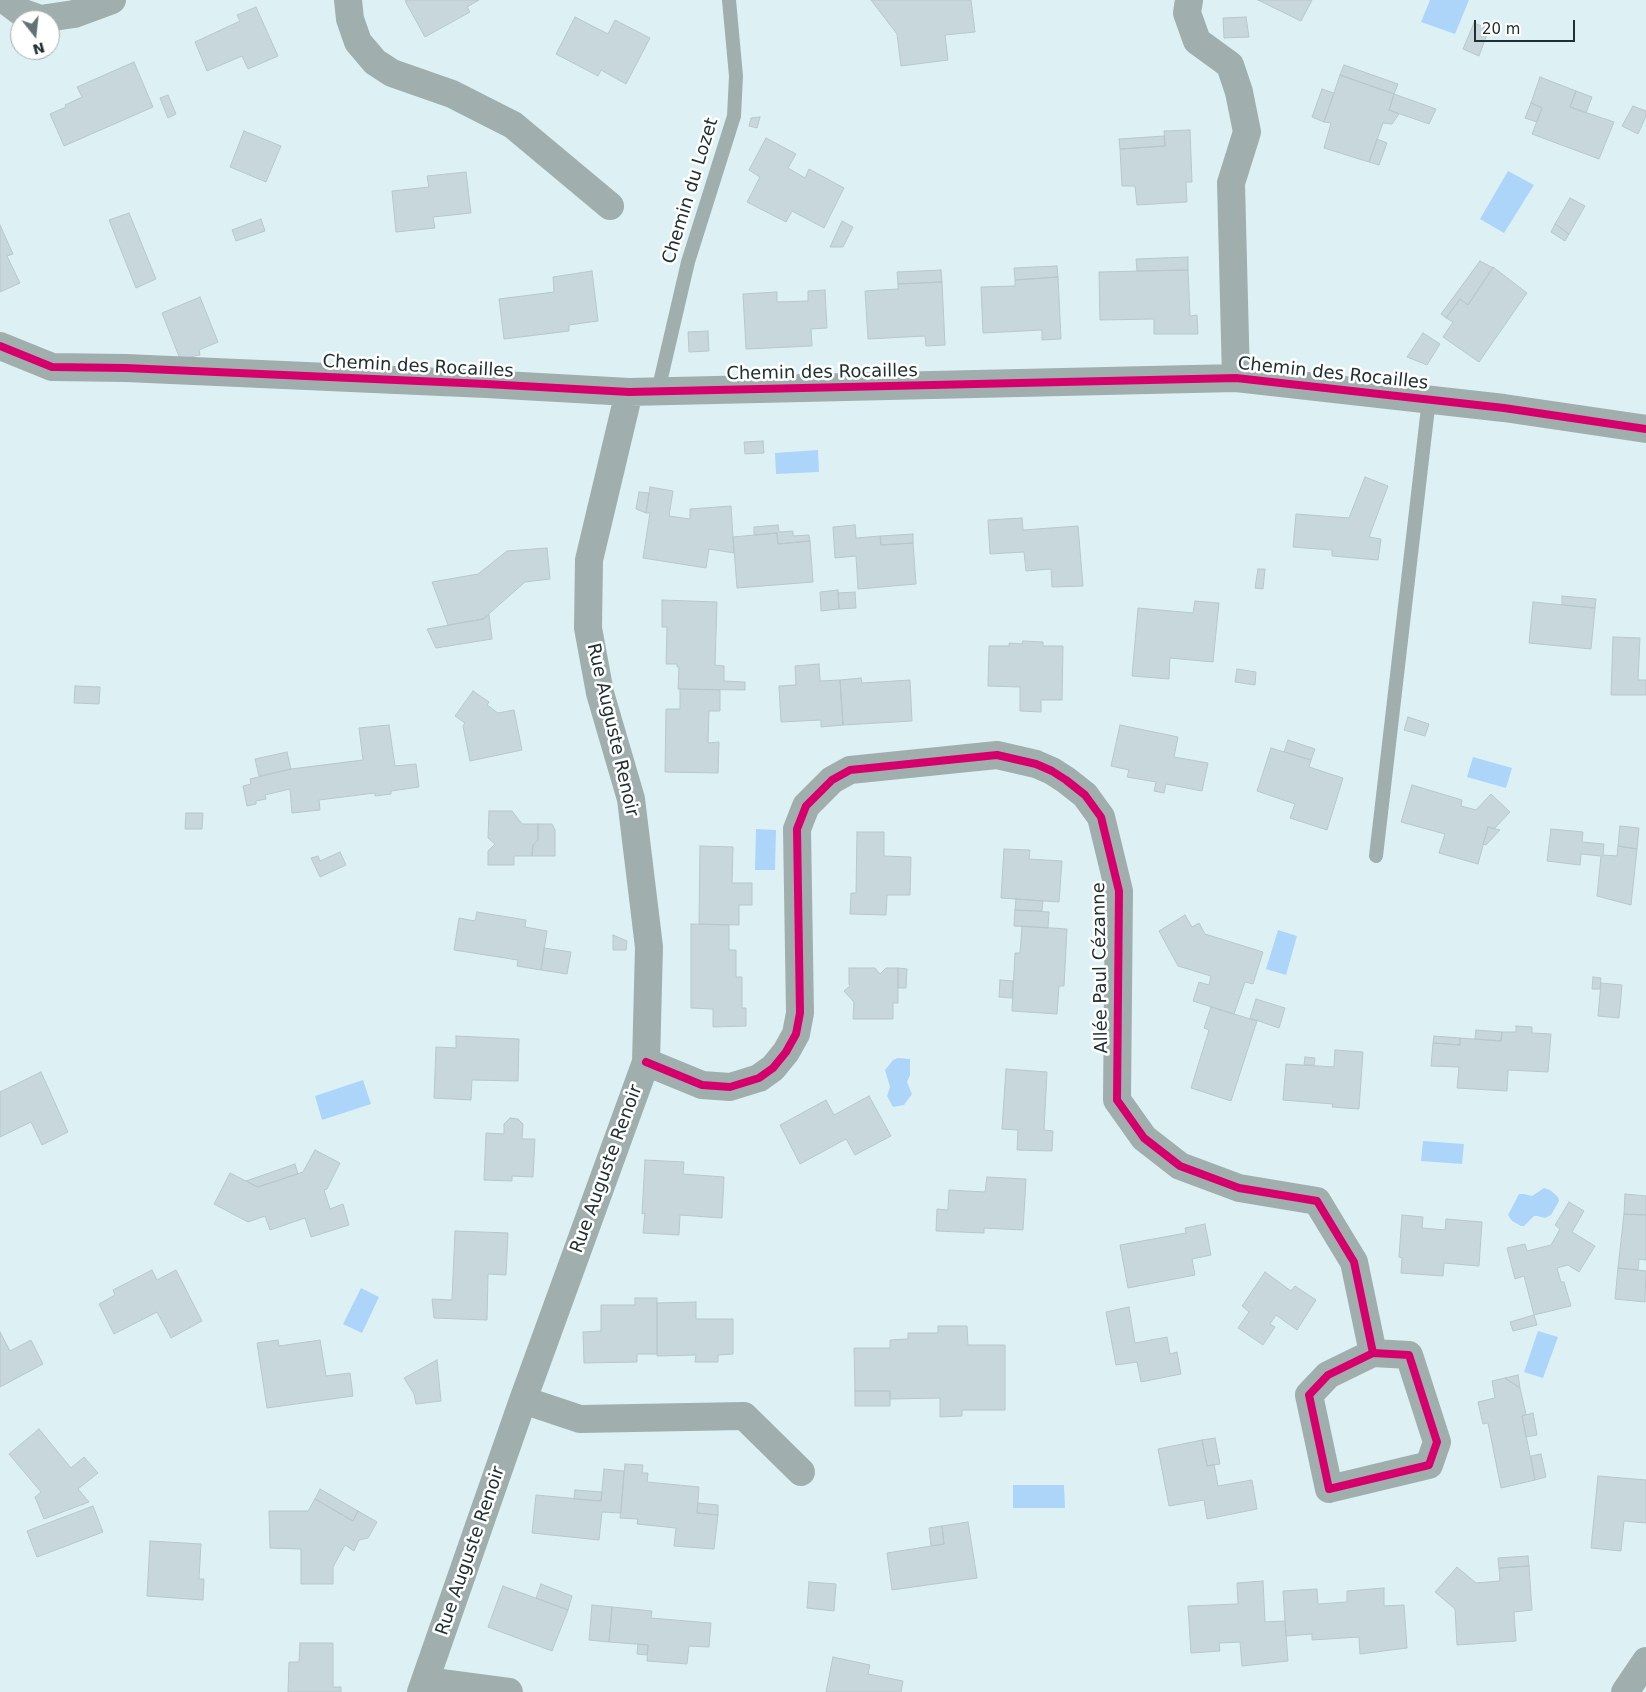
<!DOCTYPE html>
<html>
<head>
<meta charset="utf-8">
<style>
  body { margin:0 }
  #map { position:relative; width:1646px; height:1692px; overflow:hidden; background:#ddf1f4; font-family:"DejaVu Sans",sans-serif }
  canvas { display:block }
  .north { position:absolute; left:10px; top:10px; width:50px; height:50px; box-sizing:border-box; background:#fff; border:1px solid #a6acac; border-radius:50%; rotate:164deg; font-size:14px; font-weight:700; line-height:20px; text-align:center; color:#202f30 }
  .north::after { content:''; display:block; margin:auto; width:18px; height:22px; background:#627375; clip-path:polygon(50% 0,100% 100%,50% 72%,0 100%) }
  .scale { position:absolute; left:1474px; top:20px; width:101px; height:22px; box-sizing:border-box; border:2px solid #202f30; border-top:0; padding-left:6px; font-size:15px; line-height:18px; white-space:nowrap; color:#202f30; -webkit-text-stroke:4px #fff; paint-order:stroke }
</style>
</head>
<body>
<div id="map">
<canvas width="1646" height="1692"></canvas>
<div class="north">N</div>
<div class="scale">20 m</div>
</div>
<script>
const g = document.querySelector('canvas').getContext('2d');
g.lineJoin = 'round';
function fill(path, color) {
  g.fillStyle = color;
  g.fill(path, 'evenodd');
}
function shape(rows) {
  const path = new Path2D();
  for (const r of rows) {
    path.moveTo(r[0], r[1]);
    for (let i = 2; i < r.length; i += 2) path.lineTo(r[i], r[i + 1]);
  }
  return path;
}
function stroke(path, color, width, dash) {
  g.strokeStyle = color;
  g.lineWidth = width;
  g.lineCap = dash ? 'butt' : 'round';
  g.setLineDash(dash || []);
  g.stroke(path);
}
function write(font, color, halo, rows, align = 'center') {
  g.font = font + ' "DejaVu Sans",sans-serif';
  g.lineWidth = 5;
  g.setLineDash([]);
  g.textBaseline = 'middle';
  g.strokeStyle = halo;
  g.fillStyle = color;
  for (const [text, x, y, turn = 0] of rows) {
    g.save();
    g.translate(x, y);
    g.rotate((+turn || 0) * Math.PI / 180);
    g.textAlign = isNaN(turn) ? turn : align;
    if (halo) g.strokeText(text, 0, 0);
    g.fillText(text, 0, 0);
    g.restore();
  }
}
fill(shape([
  [1430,0,1469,0,1455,34,1421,22],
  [1508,171,1534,185,1504,233,1480,219],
  [818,450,819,472,776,474,775,453],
  [1473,757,1512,768,1506,788,1467,777],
  [756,829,776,830,775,870,755,870],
  [1278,930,1297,936,1286,975,1266,969],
  [898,1058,910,1059,910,1075,907,1082,912,1094,904,1105,893,1107,887,1096,890,1087,885,1070,893,1060],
  [363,1080,371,1104,322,1120,315,1096],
  [1423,1141,1464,1144,1462,1164,1421,1161],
  [1544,1188,1550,1190,1558,1197,1559,1201,1551,1215,1545,1218,1537,1216,1534,1216,1524,1226,1521,1226,1512,1221,1508,1215,1519,1194,1524,1194,1532,1196],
  [361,1288,379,1297,362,1333,343,1324],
  [1538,1331,1558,1337,1543,1378,1524,1372],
  [1013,1485,1064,1485,1065,1508,1013,1508]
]), '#add5fa');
const building = shape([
  [407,0,479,0,467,7,470,12,425,37,405,1,407,0],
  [871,0,971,0,975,32,945,35,948,60,901,66,897,34,871,0],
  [1258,0,1312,0,1301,21,1258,0],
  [256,7,278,56,248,69,242,56,207,71,195,42,240,21,237,15,256,7],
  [575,17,608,34,615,20,650,38,626,84,601,70,598,76,556,54,575,17],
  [1246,17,1249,37,1224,38,1223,18,1246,17],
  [1474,23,1489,29,1479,56,1463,49,1474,23],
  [134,62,153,107,64,146,50,114,66,107,65,105,82,97,77,87,134,62],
  [1344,65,1398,84,1394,94,1340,75,1344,65],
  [1340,75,1394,94,1389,110,1399,114,1392,124,1383,123,1369,162,1324,148,1331,123,1324,122,1340,75],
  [1540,77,1576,91,1570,107,1614,122,1599,159,1532,134,1542,108,1531,103,1540,77],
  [1322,89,1334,93,1324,122,1312,117,1322,89],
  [1576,91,1592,97,1586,113,1570,107,1576,91],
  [1394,94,1436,109,1429,124,1389,110,1394,94],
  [168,95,176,114,168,118,160,98,168,95],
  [1531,103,1542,108,1537,122,1525,118,1531,103],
  [1633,106,1646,111,1646,116,1638,134,1622,126,1633,106],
  [760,117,757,128,749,126,751,118,760,117],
  [1190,130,1192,182,1186,182,1187,202,1137,205,1135,186,1122,186,1120,149,1165,146,1164,131,1190,130],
  [244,131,281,146,266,182,230,167,244,131],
  [1164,136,1165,146,1120,149,1119,139,1164,136],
  [766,138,796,154,788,168,805,178,809,169,844,188,824,228,792,211,786,222,747,202,760,177,749,170,766,138],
  [1377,139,1387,143,1379,165,1369,162,1377,139],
  [466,172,471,213,433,217,435,228,396,232,392,191,429,187,427,176,466,172],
  [1570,198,1585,206,1569,234,1555,224,1570,198],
  [129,213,156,279,136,288,109,220,129,213],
  [261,219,265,231,236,241,232,230,261,219],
  [842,221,853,227,843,247,830,247,842,221],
  [1555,224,1569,234,1565,241,1551,232,1555,224],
  [0,225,13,254,7,256,20,283,0,292,0,225],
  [1188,257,1188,270,1137,271,1136,259,1188,257],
  [1480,261,1493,268,1468,305,1460,299,1446,318,1441,314,1480,261],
  [1057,266,1058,277,1015,280,1014,268,1057,266],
  [1493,267,1527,293,1479,362,1443,337,1453,322,1446,318,1460,299,1468,305,1493,267],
  [941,270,942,282,898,284,897,272,941,270],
  [1188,270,1190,316,1197,315,1198,334,1154,334,1154,319,1100,320,1099,272,1188,270],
  [592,271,598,321,569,325,569,331,504,339,499,299,554,292,553,277,592,271],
  [1058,277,1061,339,1042,340,1042,330,983,333,981,287,1015,286,1015,280,1058,277],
  [942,282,945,345,926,346,925,336,868,339,865,291,898,289,898,284,942,282],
  [825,290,827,328,811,329,812,346,746,349,743,294,777,292,777,302,808,301,808,291,825,290],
  [200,297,218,342,199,350,200,355,180,359,162,313,200,297],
  [708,331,709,351,689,352,688,332,708,331],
  [1423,333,1440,344,1427,365,1407,357,1423,333],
  [763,441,764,453,745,454,744,442,763,441],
  [1365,477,1388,486,1369,537,1381,539,1378,560,1332,556,1332,550,1293,547,1296,514,1349,518,1365,477],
  [650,487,673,491,669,516,690,519,690,509,731,506,734,553,709,549,706,568,643,558,650,513,646,513,650,487],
  [639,492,649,493,646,513,636,509,639,492],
  [1022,518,1023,530,1078,526,1083,586,1052,587,1051,569,1026,571,1024,552,990,554,988,520,1022,518],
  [778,525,779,532,793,531,793,536,809,535,810,541,778,544,777,533,754,535,754,527,778,525],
  [855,525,856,538,880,536,881,545,913,543,916,584,858,589,856,556,835,558,833,527,855,525],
  [777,533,778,544,810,541,813,582,737,588,733,537,777,533],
  [913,534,913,543,881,545,880,536,913,534],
  [547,548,550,579,525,582,483,619,448,625,432,582,478,574,507,551,547,548],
  [1258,569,1265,569,1263,589,1255,588,1258,569],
  [838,590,839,609,821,611,820,592,838,590],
  [855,592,856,608,839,609,838,593,855,592],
  [1562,596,1596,599,1595,608,1562,605,1562,596],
  [662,600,717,602,715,665,724,666,724,681,745,682,745,690,678,689,679,667,677,667,677,664,666,664,667,627,662,627,662,600],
  [1195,601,1219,603,1213,662,1170,658,1169,679,1132,676,1138,608,1193,613,1195,601],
  [1533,602,1595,608,1591,649,1529,643,1533,602],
  [489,615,492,639,436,648,427,629,483,619,489,615],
  [1613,637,1640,638,1638,680,1646,680,1646,695,1611,695,1613,637],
  [1023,641,1043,642,1043,646,1063,646,1062,700,1041,700,1041,712,1020,711,1020,687,988,686,989,646,1009,646,1009,643,1022,644,1023,641],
  [819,664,820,681,840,680,843,725,821,727,821,720,781,722,779,686,796,685,795,666,819,664],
  [1237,669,1256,672,1255,685,1235,682,1237,669],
  [861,678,862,683,910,680,912,721,843,725,840,680,861,678],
  [75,686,100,687,99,704,74,703,75,686],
  [680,689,720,690,720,711,709,711,708,743,719,742,718,773,665,772,666,709,680,709,680,689],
  [473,691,489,702,487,705,498,713,514,710,522,750,470,761,463,726,465,723,455,716,473,691],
  [1408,717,1429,724,1425,736,1404,730,1408,717],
  [389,725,395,766,416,764,419,787,391,791,391,794,375,796,375,793,319,800,320,810,292,813,290,789,265,795,266,799,256,801,256,804,247,806,243,786,251,784,250,779,291,769,363,760,359,728,389,725],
  [1120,725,1178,737,1174,757,1208,763,1202,791,1166,784,1164,793,1154,791,1156,782,1127,777,1129,770,1111,766,1120,725],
  [1288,740,1315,749,1311,760,1284,752,1288,740],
  [1271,748,1311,760,1309,767,1343,778,1327,830,1290,818,1295,804,1257,791,1271,748],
  [287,752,291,769,259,776,255,759,287,752],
  [1412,785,1462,800,1461,806,1476,810,1491,794,1510,812,1494,829,1488,827,1478,864,1439,853,1445,834,1401,822,1412,785],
  [489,811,512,811,522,824,538,824,538,840,533,845,532,856,514,856,514,865,488,865,488,851,495,844,488,838,489,811],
  [186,813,203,813,202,829,185,829,186,813],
  [538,824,552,824,555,830,555,856,532,856,533,845,538,840,538,824],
  [1620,826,1639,828,1637,849,1618,846,1620,826],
  [1488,827,1500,830,1486,845,1483,844,1488,827],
  [1551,829,1583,832,1582,842,1604,844,1603,855,1617,856,1618,846,1637,849,1631,905,1597,896,1601,856,1581,854,1580,865,1547,861,1551,829],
  [857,832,884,832,884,856,911,857,910,895,887,895,886,915,850,914,851,893,856,893,857,832],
  [700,846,733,847,732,883,752,883,752,905,739,905,739,925,699,924,700,846],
  [1004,849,1030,850,1029,859,1062,861,1059,902,1001,898,1004,849],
  [340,852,346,865,320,877,311,858,318,856,320,861,340,852],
  [1016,899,1043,901,1042,911,1015,910,1016,899],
  [1015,910,1049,912,1048,928,1014,926,1015,910],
  [477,912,526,920,525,927,547,931,541,970,517,966,518,960,454,950,459,918,475,921,477,912],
  [1185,915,1192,927,1199,923,1205,934,1263,952,1253,984,1245,982,1234,1014,1193,1001,1199,982,1209,985,1211,976,1178,966,1159,931,1185,915],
  [691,924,729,925,729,950,736,950,736,977,742,977,742,1008,746,1008,746,1026,713,1027,713,1009,691,1008,691,924],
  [1022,926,1067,929,1064,986,1059,986,1057,1014,1012,1011,1015,953,1020,953,1022,926],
  [613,935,627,941,626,950,613,950,613,935],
  [544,948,571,952,567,974,541,970,544,948],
  [849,968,875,968,880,974,886,968,898,968,898,1003,893,1003,893,1019,853,1019,854,1002,844,991,850,986,849,984,849,968],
  [898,968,907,969,906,988,898,988,898,968],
  [1593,977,1601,978,1600,989,1592,989,1593,977],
  [1000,980,1013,981,1012,998,999,997,1000,980],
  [1601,983,1622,985,1619,1018,1598,1016,1601,983],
  [1256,999,1285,1008,1279,1028,1250,1018,1256,999],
  [1211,1007,1257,1021,1231,1101,1191,1088,1209,1030,1204,1028,1211,1007],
  [1516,1026,1532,1027,1532,1033,1551,1034,1548,1072,1508,1070,1507,1091,1457,1088,1459,1067,1431,1066,1433,1043,1460,1045,1460,1038,1501,1041,1502,1032,1516,1032,1516,1026],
  [1476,1030,1502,1032,1501,1041,1475,1039,1476,1030],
  [456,1036,519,1039,518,1081,472,1080,471,1100,434,1098,436,1047,456,1048,456,1036],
  [1434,1036,1460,1038,1460,1045,1433,1043,1434,1036],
  [1335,1050,1363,1052,1359,1109,1332,1107,1333,1104,1283,1100,1286,1064,1334,1067,1335,1050],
  [1305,1057,1315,1058,1314,1065,1304,1065,1305,1057],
  [1006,1069,1047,1072,1044,1130,1053,1131,1052,1151,1017,1150,1018,1130,1002,1129,1006,1069],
  [41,1072,68,1132,42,1145,31,1122,0,1137,0,1092,41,1072],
  [869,1096,891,1136,855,1155,846,1139,800,1164,780,1125,826,1100,834,1115,869,1096],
  [510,1118,518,1119,523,1124,522,1139,535,1139,533,1177,512,1176,512,1181,484,1180,486,1133,504,1134,504,1124,510,1118],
  [315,1150,340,1163,327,1189,324,1190,330,1209,343,1204,349,1225,311,1237,305,1218,270,1230,265,1216,248,1222,214,1204,230,1173,258,1187,303,1172,315,1150],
  [645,1160,684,1162,683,1174,724,1177,722,1218,680,1215,679,1235,643,1233,645,1213,642,1214,645,1160],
  [295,1164,298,1174,258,1187,246,1181,295,1164],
  [987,1177,1026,1179,1023,1230,984,1228,984,1233,936,1231,937,1209,948,1210,949,1190,985,1192,987,1177],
  [1625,1194,1646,1196,1646,1215,1624,1214,1625,1194],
  [1569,1202,1584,1211,1572,1232,1595,1246,1579,1272,1568,1265,1557,1268,1561,1282,1564,1282,1571,1306,1534,1315,1524,1276,1515,1279,1507,1248,1525,1244,1527,1251,1551,1245,1560,1229,1555,1225,1569,1202],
  [1624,1214,1646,1215,1646,1260,1639,1259,1638,1270,1618,1268,1624,1214],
  [1402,1215,1423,1217,1422,1228,1445,1230,1446,1219,1482,1222,1479,1266,1444,1263,1443,1276,1401,1273,1402,1258,1399,1257,1402,1215],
  [1205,1224,1211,1255,1192,1259,1195,1275,1128,1288,1120,1245,1186,1233,1185,1228,1205,1224],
  [455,1231,508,1233,506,1275,488,1274,487,1320,434,1318,432,1299,452,1300,455,1231],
  [1618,1268,1646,1271,1645,1302,1615,1299,1618,1268],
  [152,1270,157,1280,176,1270,202,1321,171,1338,157,1312,114,1334,99,1304,115,1295,113,1290,152,1270],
  [1265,1272,1291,1291,1295,1286,1316,1300,1297,1330,1276,1315,1270,1324,1275,1327,1263,1345,1238,1328,1249,1312,1242,1306,1265,1272],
  [635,1298,657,1298,657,1354,637,1354,637,1362,584,1363,583,1332,601,1331,601,1305,635,1305,635,1298],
  [696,1302,696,1319,733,1319,733,1354,718,1355,718,1362,695,1362,696,1355,657,1356,657,1303,696,1302],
  [1129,1307,1135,1343,1167,1337,1170,1354,1177,1352,1181,1374,1141,1382,1137,1362,1116,1365,1106,1312,1129,1307],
  [1534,1315,1537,1325,1513,1331,1510,1322,1534,1315],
  [938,1326,967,1326,968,1345,1005,1345,1005,1410,962,1410,962,1416,940,1417,940,1398,890,1399,890,1391,855,1391,854,1348,890,1348,890,1340,908,1339,908,1333,938,1333,938,1326],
  [0,1332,10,1351,31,1340,43,1364,0,1387,0,1332],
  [278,1340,279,1346,320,1340,326,1376,350,1373,353,1396,267,1408,257,1343,278,1340],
  [437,1360,441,1401,416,1404,414,1394,404,1378,437,1360],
  [1518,1375,1520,1388,1505,1378,1518,1375],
  [1505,1378,1520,1388,1526,1414,1522,1416,1535,1480,1501,1488,1488,1423,1483,1424,1478,1402,1495,1398,1492,1381,1505,1378],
  [855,1391,890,1391,890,1406,855,1406,855,1391],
  [1533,1413,1537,1435,1526,1437,1522,1416,1533,1413],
  [39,1429,71,1468,84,1457,98,1473,78,1489,89,1502,44,1519,35,1497,41,1492,9,1454,39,1429],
  [1215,1438,1220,1464,1207,1466,1202,1440,1215,1438],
  [1202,1440,1207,1466,1214,1464,1218,1486,1252,1480,1257,1509,1207,1519,1204,1500,1169,1506,1158,1449,1202,1440],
  [1541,1454,1546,1477,1535,1480,1531,1456,1541,1454],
  [625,1464,643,1465,642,1473,648,1473,647,1482,699,1487,697,1513,718,1515,714,1549,674,1546,676,1528,637,1524,638,1519,620,1518,625,1464],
  [604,1469,624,1471,621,1513,602,1512,599,1540,532,1533,536,1495,601,1501,604,1469],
  [1598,1476,1646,1480,1646,1523,1624,1521,1621,1551,1591,1548,1598,1476],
  [320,1489,358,1511,353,1521,315,1499,320,1489],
  [575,1490,602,1492,601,1501,574,1499,575,1490],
  [315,1499,353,1521,358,1511,377,1522,368,1538,359,1540,354,1551,345,1545,333,1567,333,1584,301,1584,301,1549,270,1548,269,1511,308,1511,315,1499],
  [698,1503,718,1505,718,1515,697,1513,698,1503],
  [93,1506,103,1532,37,1557,27,1531,93,1506],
  [968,1522,977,1578,892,1590,887,1553,944,1544,942,1526,968,1522],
  [942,1526,944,1544,931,1546,929,1528,942,1526],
  [150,1541,201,1544,199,1579,204,1579,203,1600,147,1596,150,1541],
  [1528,1556,1529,1566,1499,1568,1498,1558,1528,1556],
  [1529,1566,1532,1610,1514,1612,1516,1641,1457,1645,1455,1609,1435,1592,1457,1567,1476,1583,1500,1581,1499,1568,1529,1566],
  [1263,1581,1265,1622,1285,1621,1288,1661,1242,1666,1240,1642,1219,1643,1220,1651,1191,1653,1188,1606,1238,1604,1237,1583,1263,1581],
  [809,1582,836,1584,834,1611,807,1608,809,1582],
  [541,1584,572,1596,568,1610,536,1598,541,1584],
  [503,1586,568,1610,552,1651,488,1627,503,1586],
  [1384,1588,1384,1606,1404,1605,1407,1648,1360,1654,1359,1637,1312,1640,1312,1634,1286,1636,1283,1591,1317,1589,1318,1604,1347,1602,1347,1591,1384,1588],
  [592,1605,612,1607,609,1642,589,1640,592,1605],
  [612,1607,652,1611,651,1618,711,1623,709,1647,689,1646,687,1664,647,1661,648,1645,609,1642,612,1607],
  [300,1643,333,1643,333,1687,341,1687,341,1692,288,1692,289,1662,299,1662,300,1643],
  [638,1644,648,1645,647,1655,637,1654,638,1644],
  [833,1657,870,1665,868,1674,903,1681,901,1692,826,1692,833,1657]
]);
fill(building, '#c8d7db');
stroke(building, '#b8c7cb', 1);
stroke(shape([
  [658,391,688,262,734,116,736,76,729,0],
  [1376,856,1429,399]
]), '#a0afad', 14);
stroke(shape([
  [5,0,21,12,40,19,74,14,112,0],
  [348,0,350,19,358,42,375,62,392,73,452,94,513,125,610,206],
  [1189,0,1187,13,1197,41,1230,65,1239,92,1247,132,1231,183,1236,378],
  [0,346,52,367,126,368,486,384,629,392,1236,378,1504,408,1646,429],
  [646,1062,702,1085,730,1087,759,1078,773,1068,786,1052,796,1034,800,1013,797,829,806,806,832,780,850,770,997,755,1036,764,1052,771,1066,780,1085,795,1101,817,1119,891,1117,1100,1144,1138,1180,1166,1239,1188,1317,1201,1354,1262,1373,1353,1328,1375,1309,1395,1329,1489,1429,1465,1437,1442,1409,1355,1373,1353],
  [523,1400,580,1419,744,1416,801,1472],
  [426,1681,509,1692],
  [421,1692,523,1400,646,1062,649,947,631,799,600,693,588,628,589,560,629,392],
  [1625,1692,1646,1661]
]), '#a0afad', 28);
stroke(shape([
  [0,346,52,367,126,368,486,384,629,392,1236,378,1504,408,1646,429],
  [646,1062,702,1085,730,1087,759,1078,773,1068,786,1052,796,1034,800,1013,797,829,806,806,832,780,850,770,997,755,1036,764,1052,771,1066,780,1085,795,1101,817,1119,891,1117,1100,1144,1138,1180,1166,1239,1188,1317,1201,1354,1262,1373,1353,1328,1375,1309,1395,1329,1489,1429,1465,1437,1442,1409,1355,1373,1353]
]), '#d6006c', 8);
write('18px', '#202f30', '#fff', [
  ["Chemin du Lozet",691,191,-73],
  ["Chemin des Rocailles",418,367,3],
  ["Chemin des Rocailles",822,373,-1],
  ["Chemin des Rocailles",1333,374,6],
  ["Rue Auguste Renoir",612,730,77],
  ["Allée Paul Cézanne",1101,968,-91],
  ["Rue Auguste Renoir",607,1169,-70],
  ["Rue Auguste Renoir",471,1551,-71]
]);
</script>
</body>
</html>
